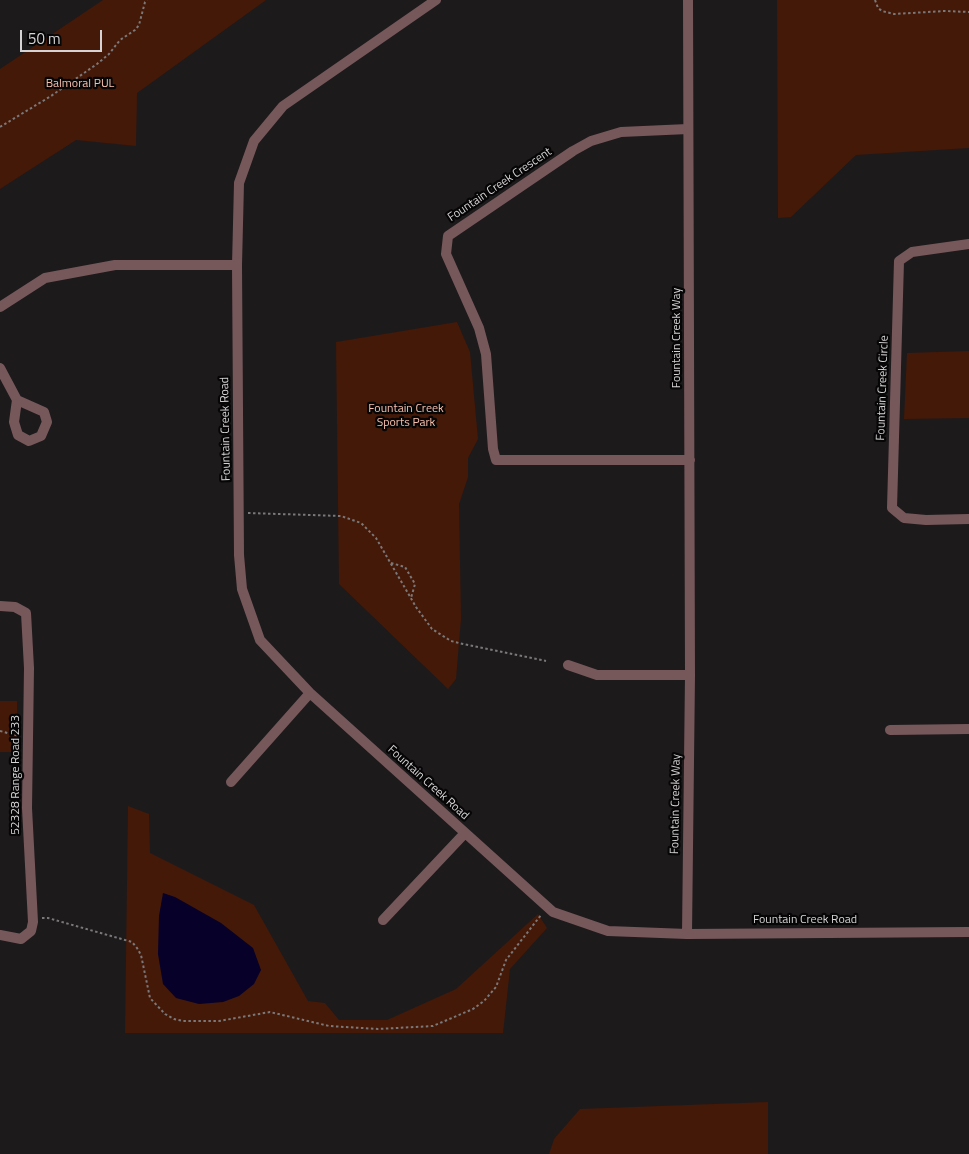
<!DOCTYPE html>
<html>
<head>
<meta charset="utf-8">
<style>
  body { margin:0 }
  #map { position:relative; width:969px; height:1154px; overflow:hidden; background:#1d1a1c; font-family:"Titillium Web",sans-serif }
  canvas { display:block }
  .scale { position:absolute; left:20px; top:30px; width:82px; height:22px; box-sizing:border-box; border:2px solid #d5d3d4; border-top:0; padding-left:6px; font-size:15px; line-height:18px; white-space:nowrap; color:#d5d3d4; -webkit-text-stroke:4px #070607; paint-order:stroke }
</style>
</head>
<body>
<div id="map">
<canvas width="969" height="1154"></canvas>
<div class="scale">50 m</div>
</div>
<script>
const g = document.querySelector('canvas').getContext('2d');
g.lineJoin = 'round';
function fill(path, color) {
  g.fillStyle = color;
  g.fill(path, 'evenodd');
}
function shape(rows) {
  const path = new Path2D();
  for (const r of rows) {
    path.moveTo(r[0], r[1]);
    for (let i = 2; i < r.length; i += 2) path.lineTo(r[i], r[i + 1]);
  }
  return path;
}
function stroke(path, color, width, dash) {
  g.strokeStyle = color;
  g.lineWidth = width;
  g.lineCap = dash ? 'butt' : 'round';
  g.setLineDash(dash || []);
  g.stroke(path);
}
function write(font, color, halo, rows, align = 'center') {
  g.font = font + ' "Titillium Web",sans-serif';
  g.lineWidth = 4.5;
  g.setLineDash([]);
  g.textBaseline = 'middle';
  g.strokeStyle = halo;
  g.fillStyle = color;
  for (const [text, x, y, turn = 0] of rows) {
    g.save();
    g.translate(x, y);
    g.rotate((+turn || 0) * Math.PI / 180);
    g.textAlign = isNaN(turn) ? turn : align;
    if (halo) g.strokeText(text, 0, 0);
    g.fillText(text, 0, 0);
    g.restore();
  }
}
fill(shape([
  [103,0,266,0,137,93,136,146,76,140,0,189,0,69],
  [777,0,969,0,969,148,856,155,791,217,778,218],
  [457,322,470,352,478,439,468,458,468,477,459,504,461,619,456,679,448,689,339,584,336,342],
  [969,351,969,418,904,419,907,353],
  [0,701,17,701,17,752,0,752],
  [128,806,149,814,150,853,254,905,308,1001,325,1003,339,1020,387,1020,456,989,538,914,547,928,510,969,503,1033,125,1033],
  [768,1102,768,1154,549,1154,554,1139,580,1109]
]), '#441908');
fill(shape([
  [163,893,175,897,221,923,253,948,261,970,254,984,239,996,223,1002,199,1004,176,998,163,984,158,954,159,916]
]), '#070028');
stroke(shape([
  [875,0,878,8,882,11,894,14,945,11,969,12],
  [0,127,51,96,97,64,109,54,120,40,135,30,139,25,145,2,147,0],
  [248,513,341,516,361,523,376,538,416,607,432,629,451,641,463,644,546,661],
  [391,563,405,567,415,584,411,598],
  [0,731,19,736],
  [42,918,48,918,132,942,137,948,141,955,150,998,165,1014,174,1019,183,1021,219,1021,270,1012,329,1026,378,1029,433,1026,473,1009,484,1001,496,987,506,960,541,915]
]), '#7b787a', 2, [2.5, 2.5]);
stroke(shape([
  [436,0,283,106,254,141,239,183,237,265,239,555,242,589,260,640,310,693,553,912,608,931,687,934,969,932],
  [688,129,621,132,591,141,573,151,448,236,446,254,479,328,486,354,493,449,496,460,690,460],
  [969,244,912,252,899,261,892,508,904,518,926,520,969,519],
  [0,307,45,278,115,265,237,265],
  [0,368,17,400,14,422,18,435,29,441,41,436,47,422,44,412,17,400],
  [0,606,15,607,26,613,29,668,27,808,33,922,31,931,21,939,0,935],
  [568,665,597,675,690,675],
  [890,730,969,729],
  [231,782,310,693],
  [383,920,465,833],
  [687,934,690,675,688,0]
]), '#76585b', 10);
write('12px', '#f8c0ac', '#070607', [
  ["Balmoral PUL",80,84],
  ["Fountain Creek",406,409],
  ["Sports Park",406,423]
]);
write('12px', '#d5d3d4', '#070607', [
  ["Fountain Creek Crescent",500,185,-34],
  ["Fountain Creek Way",677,338,-90],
  ["Fountain Creek Circle",883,388,-88],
  ["Fountain Creek Road",226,429,-91],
  ["52328 Range Road 233",16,775,-90],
  ["Fountain Creek Road",428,783,42],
  ["Fountain Creek Way",676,804,-89],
  ["Fountain Creek Road",805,920]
]);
</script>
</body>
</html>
